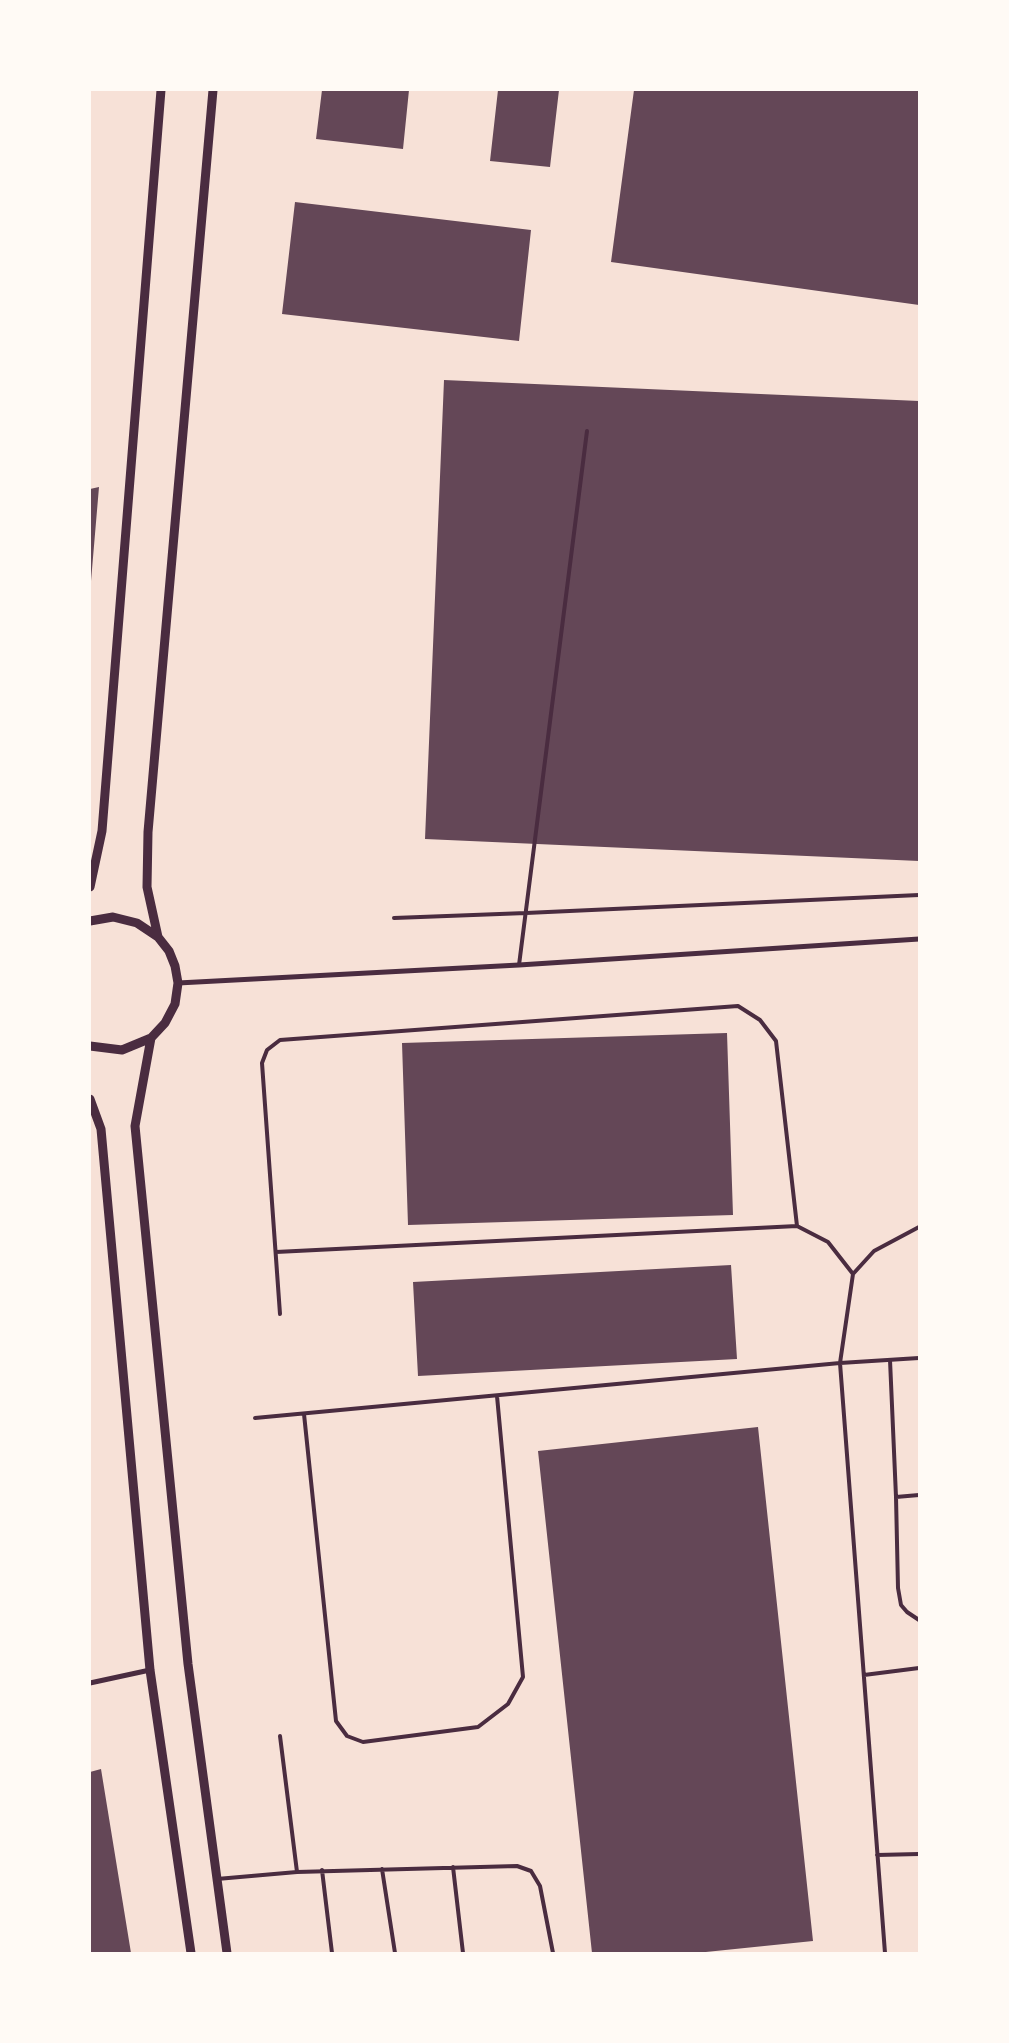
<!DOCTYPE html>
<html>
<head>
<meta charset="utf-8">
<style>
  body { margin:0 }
  #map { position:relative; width:1009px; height:2043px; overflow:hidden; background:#f7e1d7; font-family:Karla,sans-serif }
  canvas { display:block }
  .frame { position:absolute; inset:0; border:91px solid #fffaf5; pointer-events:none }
</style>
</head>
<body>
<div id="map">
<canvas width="1009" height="2043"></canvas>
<div class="frame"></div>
</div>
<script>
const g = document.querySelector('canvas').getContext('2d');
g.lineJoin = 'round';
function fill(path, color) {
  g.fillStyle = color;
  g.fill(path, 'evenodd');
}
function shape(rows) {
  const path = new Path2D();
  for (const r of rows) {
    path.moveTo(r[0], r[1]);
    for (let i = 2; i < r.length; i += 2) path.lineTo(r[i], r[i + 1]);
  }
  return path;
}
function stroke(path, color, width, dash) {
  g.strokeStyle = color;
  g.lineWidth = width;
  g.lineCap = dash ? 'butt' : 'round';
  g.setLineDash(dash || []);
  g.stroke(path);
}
fill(shape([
  [322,90,409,90,403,149,316,139],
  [498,90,559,90,550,167,490,161],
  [634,90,919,90,919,305,611,262],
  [295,202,531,230,519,341,282,314],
  [444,380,919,401,919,861,425,839],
  [99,487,91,581,90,581,90,489],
  [727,1033,733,1215,408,1225,402,1043],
  [731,1265,737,1359,418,1376,413,1282],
  [758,1427,813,1941,696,1953,592,1953,538,1451],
  [101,1769,131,1953,90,1953,90,1772]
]), '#644757');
stroke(shape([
  [394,918,526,913,919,895],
  [519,965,587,431],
  [276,1252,797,1226,828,1242,853,1274,840,1363,885,1953],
  [853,1274,874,1251,919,1227],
  [280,1314,262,1063,267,1050,280,1040,738,1006,760,1020,776,1041,797,1226],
  [890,1360,896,1497,898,1588,901,1605,907,1612,919,1620],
  [304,1414,336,1721,347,1736,363,1742,478,1727,508,1704,523,1677,497,1396],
  [255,1418,840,1363,919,1358],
  [896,1497,919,1495],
  [864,1675,919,1668],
  [280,1736,297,1872,517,1866,531,1871,540,1886,553,1953],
  [877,1855,919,1854],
  [453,1867,463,1953],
  [382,1869,395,1953],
  [322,1870,332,1953],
  [217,1879,297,1872]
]), '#4a2c40', 4);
stroke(shape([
  [178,983,519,965,919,939],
  [90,1683,150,1670]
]), '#4a2c40', 5);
stroke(shape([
  [90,887,102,831,161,90],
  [90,921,113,917,137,923,158,937,169,951,175,966,178,983,175,1004,165,1023,151,1038,122,1050,90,1046],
  [158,937,147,887,148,832,213,90],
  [151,1038,135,1126,188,1664,227,1953],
  [90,1099,101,1129,150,1670,191,1953]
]), '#4a2c40', 9);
</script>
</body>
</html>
